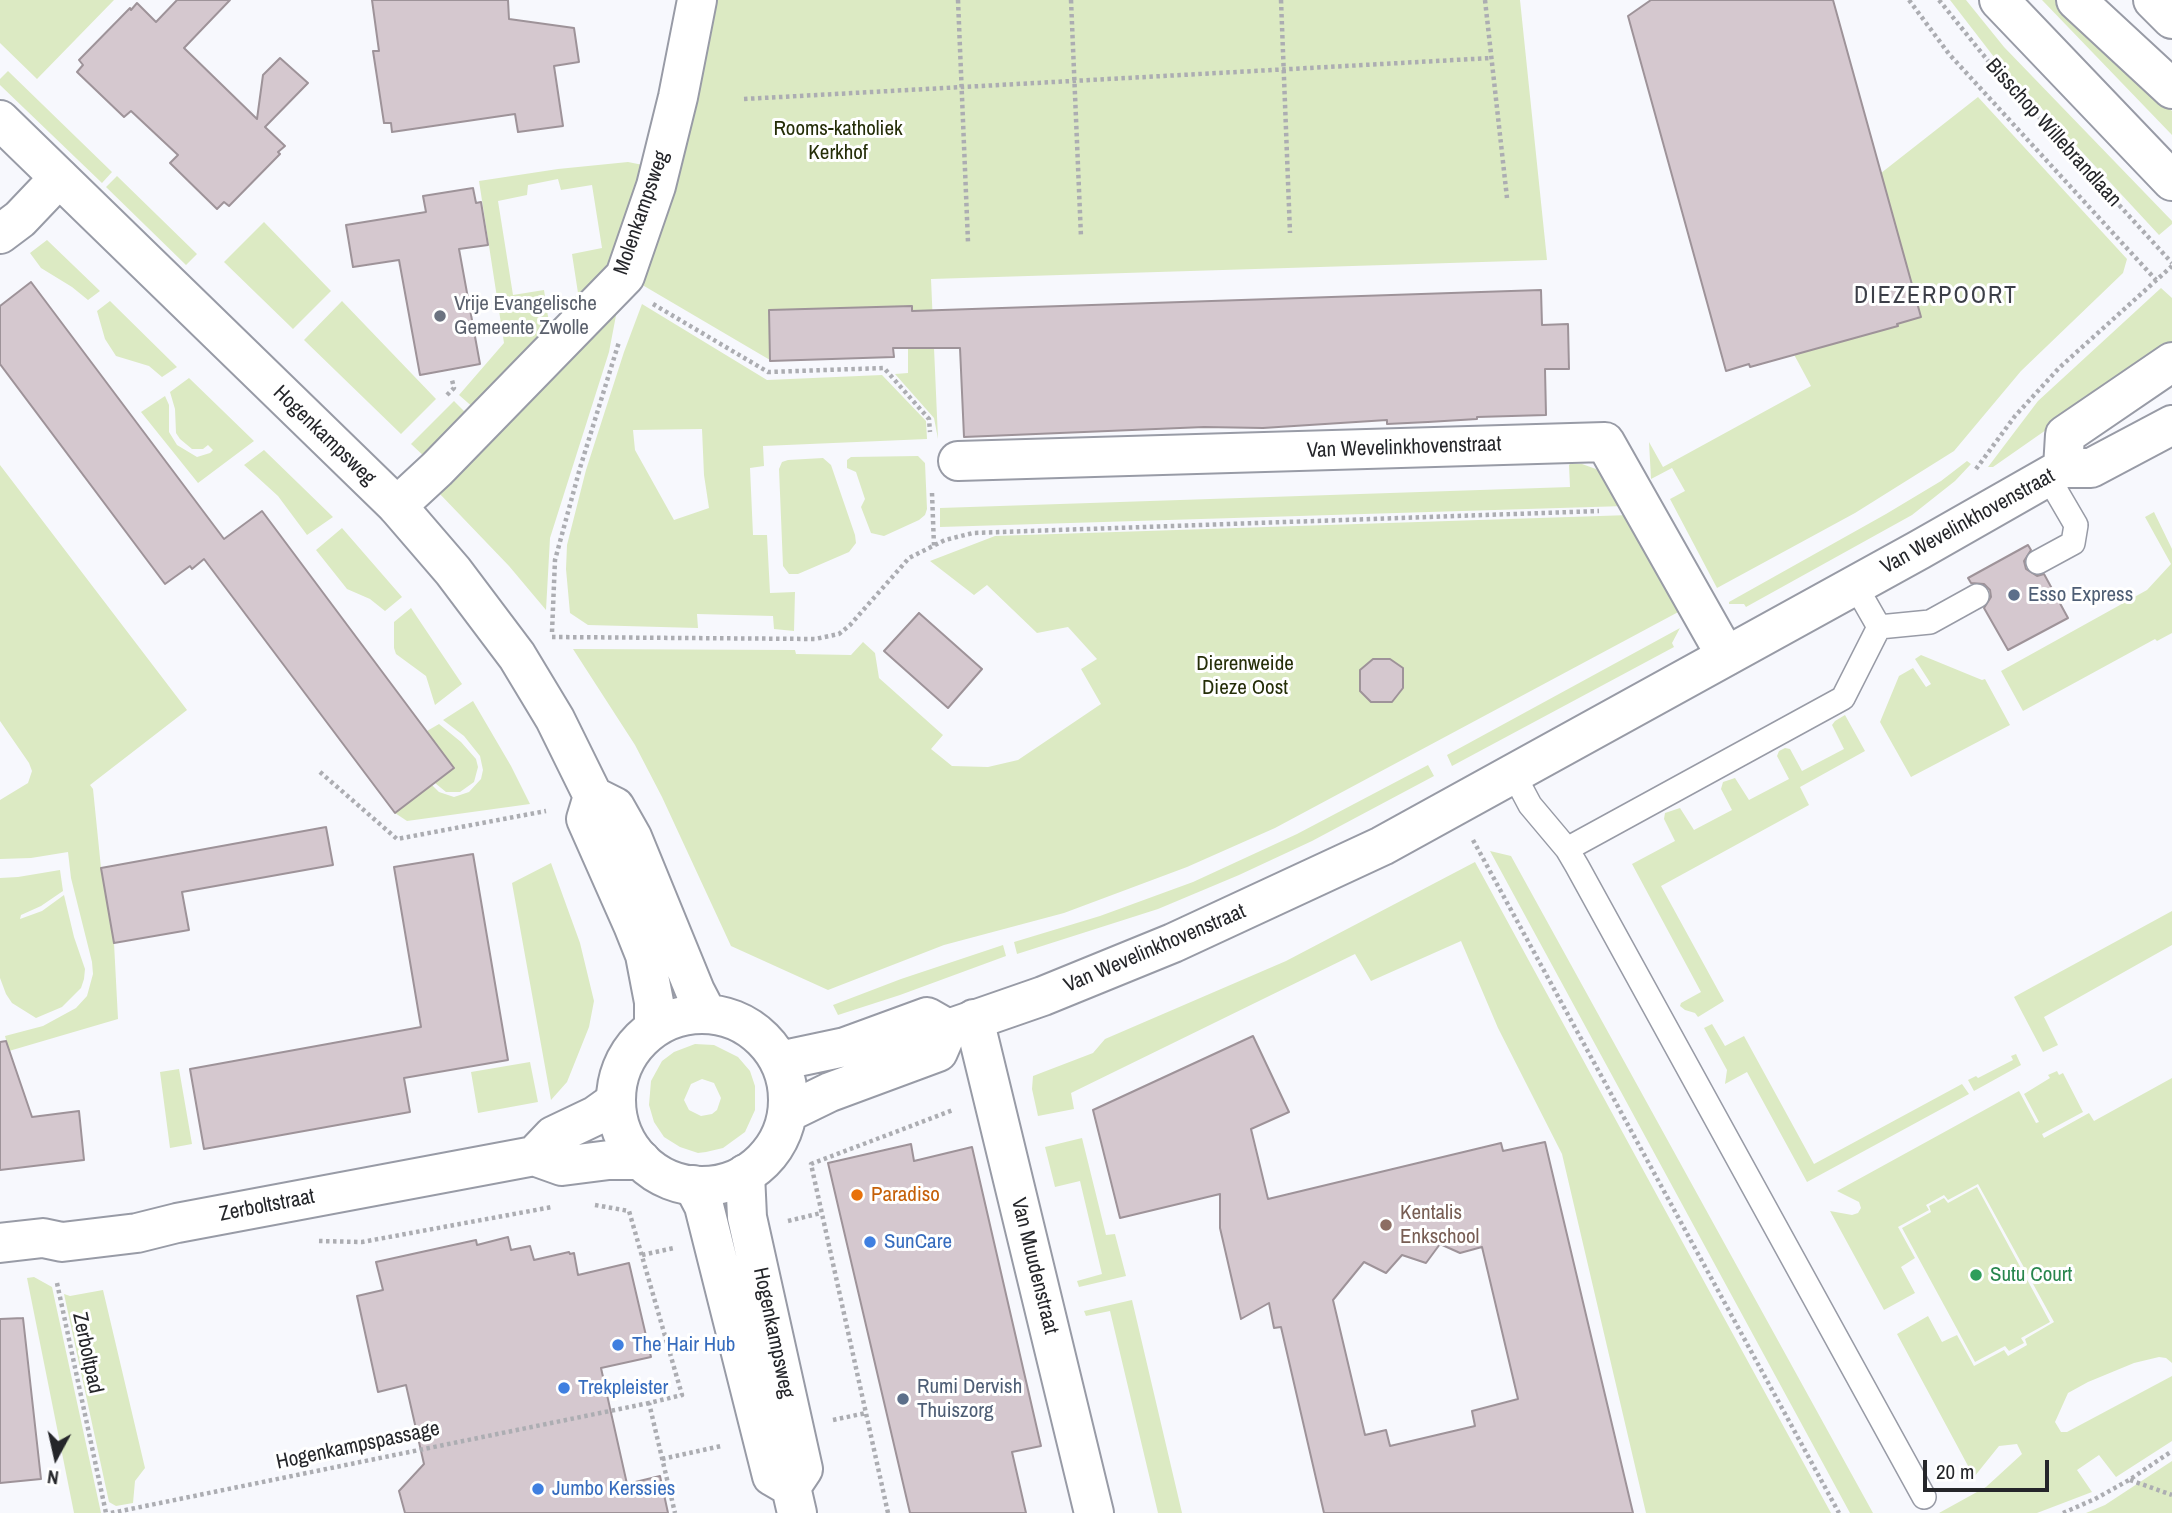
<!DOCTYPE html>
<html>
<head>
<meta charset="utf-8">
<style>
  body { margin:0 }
  #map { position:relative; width:2172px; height:1513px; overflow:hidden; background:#f7f8fd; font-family:"Archivo Narrow",sans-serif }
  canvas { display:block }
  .north { position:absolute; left:21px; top:1422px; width:70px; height:70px; -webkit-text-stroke:5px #fff; paint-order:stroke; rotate:188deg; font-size:19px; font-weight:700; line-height:28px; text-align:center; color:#25262a }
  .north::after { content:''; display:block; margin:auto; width:24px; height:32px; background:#25262a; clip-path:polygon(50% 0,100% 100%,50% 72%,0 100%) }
  .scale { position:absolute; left:1923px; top:1460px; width:126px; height:32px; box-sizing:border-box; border:4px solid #25262a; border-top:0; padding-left:9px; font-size:21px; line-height:24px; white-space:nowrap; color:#25262a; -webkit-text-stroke:5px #fff; paint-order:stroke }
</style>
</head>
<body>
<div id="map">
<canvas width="2172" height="1513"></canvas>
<div class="north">N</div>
<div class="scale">20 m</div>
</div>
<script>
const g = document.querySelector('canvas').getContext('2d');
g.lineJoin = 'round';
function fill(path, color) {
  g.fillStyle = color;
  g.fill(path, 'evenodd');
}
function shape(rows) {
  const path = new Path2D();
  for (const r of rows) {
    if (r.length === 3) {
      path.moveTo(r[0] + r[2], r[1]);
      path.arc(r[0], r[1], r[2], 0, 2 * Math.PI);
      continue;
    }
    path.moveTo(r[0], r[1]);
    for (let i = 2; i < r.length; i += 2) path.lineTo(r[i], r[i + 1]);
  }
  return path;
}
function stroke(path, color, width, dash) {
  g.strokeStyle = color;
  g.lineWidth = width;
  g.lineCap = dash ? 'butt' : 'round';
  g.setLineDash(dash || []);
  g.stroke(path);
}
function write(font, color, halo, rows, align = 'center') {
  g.font = font + ' "Archivo Narrow",sans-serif';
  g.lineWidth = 6;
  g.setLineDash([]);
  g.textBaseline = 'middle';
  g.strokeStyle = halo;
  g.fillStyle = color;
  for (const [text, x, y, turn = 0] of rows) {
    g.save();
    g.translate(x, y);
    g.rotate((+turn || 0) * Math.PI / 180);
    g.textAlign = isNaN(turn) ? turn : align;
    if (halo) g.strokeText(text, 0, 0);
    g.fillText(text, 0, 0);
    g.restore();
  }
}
fill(shape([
  [0,0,114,0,37,79,0,43],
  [709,0,1520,0,1547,260,931,279,938,439,934,418,895,374,908,373,908,348,913,347,912,306,769,310,770,360,639,283],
  [1950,0,1966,0,2004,47,2172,221,2172,224,2159,235,1994,57],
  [2042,0,2057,0,2172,111,2172,135],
  [8,71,112,172,102,183,0,85,0,79],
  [1978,97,2127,259,2123,273,2021,371,1954,451,1855,513,1717,588,1670,499,1685,491,1672,468,1651,479,1649,442,1663,467,1811,386,1751,275],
  [628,162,643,165,626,244,584,295,581,291,578,293,572,254,602,248,592,185,561,190,558,179,528,185,527,195,498,201,513,295,544,290,550,330,475,409,459,395,504,343,479,181,558,169],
  [117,176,197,254,186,265,106,187],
  [264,222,331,291,293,329,224,262],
  [47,240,100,291,88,300,72,287,41,268,30,253],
  [2161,288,2172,298,2172,342,1993,467,1988,467,2038,401],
  [110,301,177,367,162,377,149,366,116,356,105,339,97,311],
  [342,301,436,399,401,434,304,340],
  [642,304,767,380,882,375,926,421,927,439,763,446,764,466,750,468,753,535,767,535,770,593,795,592,794,631,774,629,773,616,697,614,698,628,588,625,570,613,566,569,567,545,586,470,624,352],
  [702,429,704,475,709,508,674,520,635,450,633,430],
  [618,305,609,352,550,538,546,610,509,566,438,492],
  [189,378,254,441,198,483,141,412,165,396,169,405,169,432,177,445,197,457,210,453,213,450,208,445,203,449,192,449,180,439,176,433,175,409,170,392],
  [454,401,468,415,427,459,411,444],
  [264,450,333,517,307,535,278,496,244,465],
  [918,456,925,463,927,509,925,515,919,520,884,536,871,533,861,507,865,499,856,472,847,468,847,460,851,457],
  [823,458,831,465,855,535,856,543,849,552,798,574,789,574,783,566,779,469,782,462,788,460],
  [1967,461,1971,464,1955,481,1912,515,1746,607,1744,604,1729,604,1729,602,1886,514,1941,481],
  [1570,464,1582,464,1596,469,1604,475,1625,506,940,527,940,508,1570,487,1569,465],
  [0,465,187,710,90,785,93,789,101,868,114,943,118,1019,9,1051,5,1036,43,1026,76,1008,87,996,93,974,92,962,71,878,68,852,31,858,0,859,0,800,28,783,32,771,29,763,0,721],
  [2154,512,2172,549,2172,633,2157,641,2155,639,2023,711,2001,671,2147,590,2171,564,2145,517],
  [1630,515,1682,610,1275,828,1187,867,1064,913,944,945,828,990,731,946,662,797,635,745,573,649,795,650,796,654,851,655,863,642,875,653,879,678,943,735,931,749,952,766,988,767,1018,760,1101,704,1081,669,1097,659,1068,627,1037,633,987,585,974,595,930,561,995,536],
  [342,528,402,597,385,611,370,599,347,589,316,550],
  [411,608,462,684,435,705,426,676,396,654,394,648,394,622],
  [1680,628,1672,643,1674,647,1452,766,1447,755],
  [1921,655,1982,680,1985,679,2010,725,1911,777,1880,722,1899,676,1913,668,1926,687,1931,684,1915,659],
  [473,701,511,766,530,804,407,821,395,813,432,785,439,792,454,797,469,792,481,779,483,770,480,756,464,736,443,720],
  [1845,715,1865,751,1800,787,1809,805,1661,886,1724,1001,1698,1017,1695,1013,1685,1010,1680,1006,1681,1003,1701,992,1632,864,1675,841,1664,819,1665,813,1680,808,1694,830,1732,810,1721,789,1723,782,1735,778,1749,800,1789,779,1777,756,1779,751,1785,748,1790,749,1802,771,1844,749,1832,725,1835,721],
  [439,724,461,742,476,759,478,767,474,782,460,792,446,792,435,783,454,768,427,731],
  [1428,765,1434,776,1312,841,1239,875,1158,909,1017,954,1014,942,1100,916,1193,882,1297,834],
  [1490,851,1511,856,1873,1513,1850,1513],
  [1475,862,1689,1254,1831,1513,1646,1513,1562,1154,1498,1028,1461,941,1371,981,1355,954,1071,1093,1074,1109,1038,1116,1032,1089,1033,1076,1093,1053,1105,1039,1286,961],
  [551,863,580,943,594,1001,589,1027,567,1082,551,1100,512,883],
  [60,870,63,891,41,906,21,915,20,919,42,911,64,895,74,937,85,969,84,979,81,988,62,1007,36,1018,12,1003,6,994,0,978,0,878,18,877],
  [2172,911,2172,945,2044,1017,2058,1045,2043,1052,2014,997],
  [1003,945,1006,956,900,995,838,1015,833,1005,901,979],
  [1712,1024,1725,1046,1744,1036,1814,1164,1962,1084,1969,1094,1807,1182,1747,1072,1725,1084,1727,1070,1704,1028],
  [695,1044,714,1045,738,1057,750,1071,755,1086,755,1110,745,1132,723,1148,706,1152,698,1153,680,1147,664,1137,654,1122,649,1105,651,1081,662,1061,674,1052],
  [702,1079,714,1083,721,1098,717,1110,712,1114,701,1116,689,1110,684,1100,691,1084],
  [2016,1054,2021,1065,1974,1091,1968,1080,1976,1076,1978,1078,2013,1060,2011,1056],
  [530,1062,538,1102,478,1113,471,1072],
  [179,1069,192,1144,170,1148,160,1072],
  [2057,1071,2059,1075,2063,1073,2083,1112,2042,1134,2044,1138,2089,1113,2094,1121,2172,1078,2172,1363,2166,1358,2159,1357,2134,1363,2088,1382,2068,1393,2055,1422,2061,1432,2067,1432,2172,1376,2172,1441,2116,1477,2099,1455,2077,1470,2092,1492,2037,1513,1939,1513,1986,1487,2022,1454,2017,1444,1999,1446,1974,1477,1897,1334,1928,1316,1942,1342,1957,1335,1974,1366,2004,1350,2008,1356,2027,1345,2025,1339,2054,1322,1978,1184,1948,1200,1944,1195,1926,1205,1929,1210,1898,1227,1915,1258,1901,1267,1915,1293,1884,1310,1830,1211,1852,1215,1858,1213,1861,1208,1859,1202,1837,1191,2019,1091,2036,1123,2039,1122,2024,1094,2050,1078,2048,1075],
  [1082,1138,1106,1235,1115,1234,1126,1276,1079,1287,1077,1281,1102,1274,1080,1181,1055,1187,1045,1147],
  [1977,1187,2050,1322,2021,1338,2024,1343,2009,1351,2005,1346,1975,1362,1902,1228,1931,1212,1929,1206,1944,1198,1948,1203],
  [34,1277,52,1287,101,1513,74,1513,27,1278],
  [103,1290,145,1468,135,1481,133,1503,116,1506,109,1502,64,1294,70,1296],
  [1132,1300,1182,1513,1158,1513,1110,1311,1086,1316,1084,1311],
  [2172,1461,2172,1513,2086,1513,2105,1505]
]), '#dceac3');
const building = shape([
  [177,0,230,0,184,48,257,119,263,75,280,58,308,83,265,127,285,146,278,152,280,154,229,206,224,202,217,209,170,163,178,155,131,111,124,117,77,72,83,65,79,60,130,8,131,10,137,3,156,22,177,0],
  [372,0,508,0,509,19,574,28,579,62,554,66,563,126,518,132,515,114,392,132,391,123,384,123,377,77,373,51,379,51,372,0],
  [1651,0,1833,0,1921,317,1897,324,1898,326,1750,367,1749,364,1726,371,1628,16,1651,0],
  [473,188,476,203,481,202,488,245,459,249,480,364,420,375,399,260,353,267,346,225,426,212,423,196,473,188],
  [31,282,224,539,262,511,454,768,395,813,204,559,192,569,190,566,165,584,0,364,0,306,31,282],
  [1541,290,1542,325,1568,324,1569,369,1545,369,1546,415,1477,417,1477,419,1428,422,1387,424,1387,420,1263,428,1204,427,964,437,960,348,893,348,894,357,770,361,769,310,912,306,912,311,1541,290],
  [2028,545,2031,550,2024,561,2026,569,2037,576,2044,574,2068,618,2008,650,1984,608,1991,597,1990,590,1984,584,1971,583,1968,578,2028,545],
  [919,613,982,669,948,708,884,651,919,613],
  [1373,659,1390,659,1403,668,1403,688,1392,702,1371,702,1360,691,1360,670,1373,659],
  [326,827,333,865,182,892,189,930,114,943,101,868,326,827],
  [473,854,508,1060,404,1078,410,1112,204,1149,190,1069,421,1027,394,867,473,854],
  [1253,1036,1289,1112,1251,1129,1268,1199,1501,1143,1503,1151,1545,1142,1633,1513,1324,1513,1281,1327,1274,1328,1269,1303,1241,1319,1220,1228,1220,1194,1120,1218,1093,1110,1253,1036],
  [1440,1244,1460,1253,1482,1247,1518,1399,1472,1411,1475,1426,1390,1446,1386,1430,1365,1435,1333,1300,1364,1262,1386,1273,1402,1255,1426,1263,1440,1244],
  [6,1041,32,1117,79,1111,84,1160,0,1170,0,1042,6,1041],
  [911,1144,914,1161,972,1147,1041,1446,1012,1452,1026,1513,910,1513,828,1163,911,1144],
  [508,1237,511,1250,530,1246,534,1260,569,1252,570,1254,574,1253,578,1275,629,1263,651,1357,601,1368,627,1484,660,1476,668,1513,405,1513,399,1491,424,1464,406,1385,378,1392,357,1296,383,1290,376,1262,476,1240,477,1245,508,1237],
  [23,1318,41,1479,0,1483,0,1319,23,1318]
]);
fill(building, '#d5c8cf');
stroke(building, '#9e9399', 2);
const service = shape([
  [2038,562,2073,543,2076,525,2048,477],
  [1879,627,1930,622,1977,596],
  [1513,773,1530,805,1567,849,1577,866,1924,1497],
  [1567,849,1843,698,1879,627,1855,585]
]);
const minor = shape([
  [2153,0,2172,19],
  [0,234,20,219,59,178],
  [958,461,1605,442,1726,656],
  [397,506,437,469,625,276,656,186,678,97,697,0],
  [974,1019,1094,1513],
  [534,1156,553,1136,595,1116,616,1101],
  [0,1243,43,1238,62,1242,137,1233,177,1223,534,1156,562,1166,609,1160,641,1160]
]);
const tertiary = shape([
  [745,1174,747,1217,803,1469,791,1487],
  [693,1185,704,1206,772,1476,791,1487,797,1513]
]);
const secondary = shape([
  [1999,0,2172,181],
  [2076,0,2172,89],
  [0,120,397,506,453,571,517,656,555,719,593,796,615,807,632,837,695,991,707,1014],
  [2063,468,2065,435,2172,362],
  [593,796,586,819,633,925,645,955,654,1002,654,1028],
  [702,1100,86],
  [779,1061,845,1047,927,1017,948,1029],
  [787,1113,830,1092,938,1052,948,1029,1043,996,1173,943,1382,846,1919,550,2063,468,2091,468,2172,425]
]);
stroke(service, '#989ba6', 26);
stroke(minor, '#989ba6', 42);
stroke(tertiary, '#989ba6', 42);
stroke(secondary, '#989ba6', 42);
stroke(shape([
  [958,0,968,242],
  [1071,0,1081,237],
  [1281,0,1290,233],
  [1485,0,1507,198],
  [1909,0,1949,54,2156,280],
  [1939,0,1993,67,2172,263],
  [744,99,1491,58],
  [653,304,768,372,884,368,929,419,930,432],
  [447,395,454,388,452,380],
  [1976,469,2015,416,2059,368,2172,266],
  [932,493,934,546],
  [552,632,555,560,580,468,619,342],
  [552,637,815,639,839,634,850,625,909,558,945,540,973,533,1599,511],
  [320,772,397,839,546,811],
  [1473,840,1839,1513],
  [595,1205,629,1211,682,1395,649,1403,675,1513],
  [788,1221,821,1213],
  [319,1241,362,1242,552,1207],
  [642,1255,674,1248],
  [57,1283,106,1513],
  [833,1420,866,1413],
  [662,1459,721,1446],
  [2130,1480,2172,1495],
  [111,1513,649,1403],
  [888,1513,811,1164,953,1110],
  [2063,1513,2095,1499,2129,1480,2172,1451]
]), '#acadb2', 4.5, [3.5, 3.5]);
stroke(service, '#fff', 23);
stroke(minor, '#fff', 38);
stroke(tertiary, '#fff', 38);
stroke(secondary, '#fff', 38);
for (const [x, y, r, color] of [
  [440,316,7,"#6b7280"],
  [2014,595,7,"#5c6f8a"],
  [857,1195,7,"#e8710a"],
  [1386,1225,7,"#8d6e63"],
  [870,1242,7,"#3f7fe0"],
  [1976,1275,7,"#2e9e5b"],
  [618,1345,7,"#3f7fe0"],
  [564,1388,7,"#3f7fe0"],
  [903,1399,7,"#5c6f8a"],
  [538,1489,7,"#3f7fe0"]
]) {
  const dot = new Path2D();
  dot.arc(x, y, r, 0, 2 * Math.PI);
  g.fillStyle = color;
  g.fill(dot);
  stroke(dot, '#fff', 2.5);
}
write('21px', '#252e08', '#fff', [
  ["Rooms-katholiek",838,129],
  ["Kerkhof",838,153],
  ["Dierenweide",1245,664],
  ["Dieze Oost",1245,688]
]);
write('21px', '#25262a', '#fff', [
  ["Bisschop Willebrandlaan",2053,133,48],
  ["Molenkampsweg",642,213,-71],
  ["Hogenkampsweg",324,436,44],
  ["Van Wevelinkhovenstraat",1404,448,-2],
  ["Van Wevelinkhovenstraat",1968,522,-29],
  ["Van Wevelinkhovenstraat",1155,949,-23],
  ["Zerboltstraat",267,1206,-11],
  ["Van Muudenstraat",1034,1266,76],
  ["Hogenkampsweg",773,1333,78],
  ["Zerboltpad",87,1353,78],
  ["Hogenkampspassage",358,1446,-12]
]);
write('21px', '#5b616d', '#fff', [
  ["Vrije Evangelische",454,304],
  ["Gemeente Zwolle",454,328]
], 'left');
write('21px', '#4e5e75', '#fff', [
  ["Esso Express",2028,595],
  ["Rumi Dervish",917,1387],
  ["Thuiszorg",917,1411]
], 'left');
write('21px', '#c56008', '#fff', [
  ["Paradiso",871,1195]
], 'left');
write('21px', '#785e54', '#fff', [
  ["Kentalis",1400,1213],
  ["Enkschool",1400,1237]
], 'left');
write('21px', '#366cbe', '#fff', [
  ["SunCare",884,1242],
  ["The Hair Hub",632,1345],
  ["Trekpleister",578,1388],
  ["Jumbo Kerssies",552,1489]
], 'left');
write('21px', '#27864d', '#fff', [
  ["Sutu Court",1990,1275]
], 'left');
g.letterSpacing = '2px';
write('24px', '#3c3f48', '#fff', [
  ["DIEZERPOORT",1936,297]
]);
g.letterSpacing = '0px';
</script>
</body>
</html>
